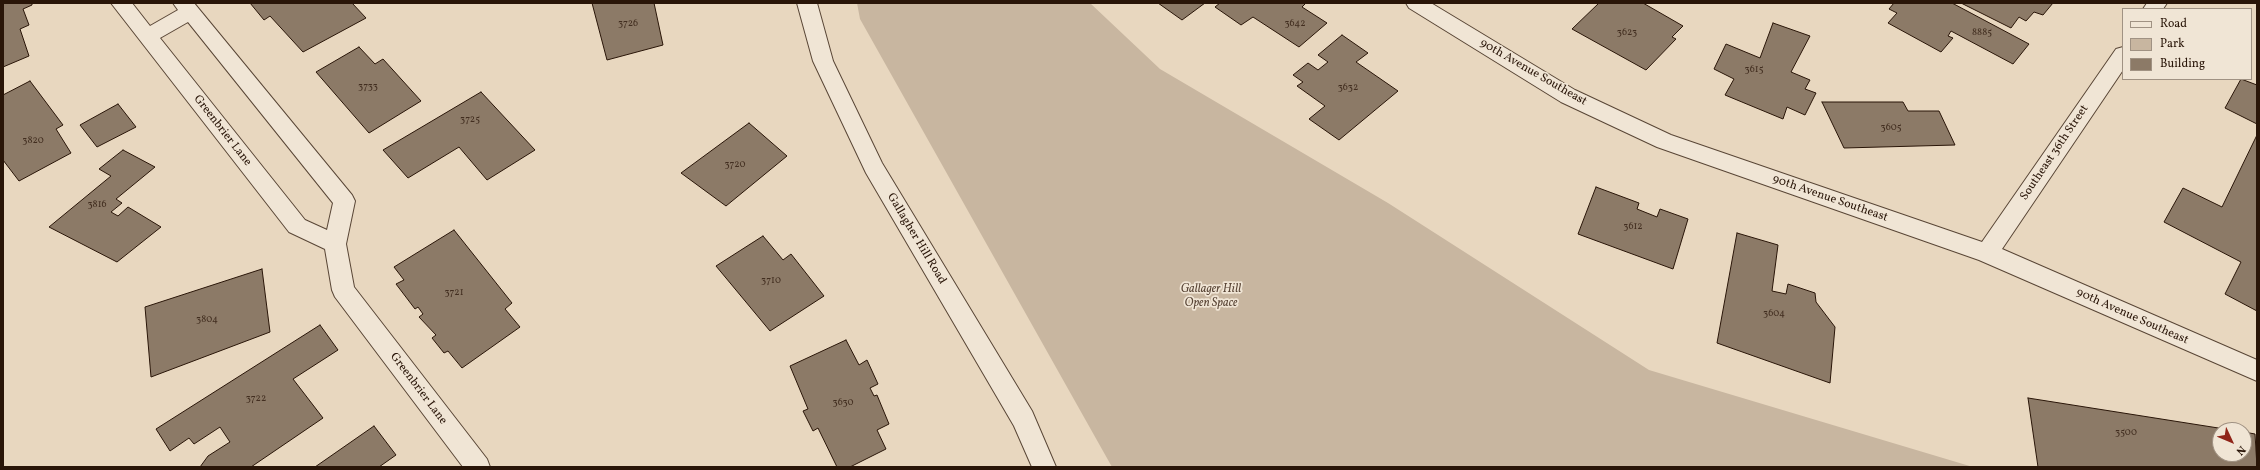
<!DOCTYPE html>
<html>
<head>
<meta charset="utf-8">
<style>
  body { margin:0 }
  #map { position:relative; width:2260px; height:470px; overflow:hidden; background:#e8d7bf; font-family:Vollkorn,serif }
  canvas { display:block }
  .frame { position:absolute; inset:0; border:4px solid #291508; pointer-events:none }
  .legend { position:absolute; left:2122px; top:8px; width:130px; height:72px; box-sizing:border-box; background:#f0e5d5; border:1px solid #a09283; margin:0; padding:5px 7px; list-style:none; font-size:12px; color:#291508 }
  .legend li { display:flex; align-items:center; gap:8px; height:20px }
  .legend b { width:20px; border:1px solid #a09283 }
  .north { position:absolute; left:2212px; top:422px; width:40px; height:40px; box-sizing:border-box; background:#f0e5d5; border:1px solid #a09283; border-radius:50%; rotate:134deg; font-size:11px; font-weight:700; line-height:16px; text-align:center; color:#291508 }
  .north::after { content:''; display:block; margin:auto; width:14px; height:18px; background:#8f2418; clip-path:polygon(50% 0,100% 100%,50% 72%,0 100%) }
</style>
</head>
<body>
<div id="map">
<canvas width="2260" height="470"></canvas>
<div class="frame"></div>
<ul class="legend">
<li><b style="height:5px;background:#f0e5d5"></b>Road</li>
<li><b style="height:11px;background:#c8b6a0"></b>Park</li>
<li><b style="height:11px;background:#8c7a67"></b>Building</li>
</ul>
<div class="north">N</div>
</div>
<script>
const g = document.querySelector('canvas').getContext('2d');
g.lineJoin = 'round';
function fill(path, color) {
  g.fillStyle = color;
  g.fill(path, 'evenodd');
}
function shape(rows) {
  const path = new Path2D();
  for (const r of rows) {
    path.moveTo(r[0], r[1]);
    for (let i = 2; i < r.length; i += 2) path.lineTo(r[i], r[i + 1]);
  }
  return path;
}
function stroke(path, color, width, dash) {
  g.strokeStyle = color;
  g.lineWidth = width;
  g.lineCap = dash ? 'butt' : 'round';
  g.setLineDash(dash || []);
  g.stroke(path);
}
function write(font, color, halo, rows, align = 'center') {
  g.font = font + ' Vollkorn,serif';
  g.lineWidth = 3.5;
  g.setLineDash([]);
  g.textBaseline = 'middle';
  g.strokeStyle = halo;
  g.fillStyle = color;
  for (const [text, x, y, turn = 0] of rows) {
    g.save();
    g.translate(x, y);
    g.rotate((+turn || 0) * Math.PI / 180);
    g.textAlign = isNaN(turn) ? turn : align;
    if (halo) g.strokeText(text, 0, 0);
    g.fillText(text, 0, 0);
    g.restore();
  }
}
fill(shape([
  [857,3,1090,3,1160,69,1388,203,1649,370,1973,467,1112,467,860,19]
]), '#c8b6a0');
const building = shape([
  [3,3,32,3,32,5,23,9,29,25,20,29,29,56,3,67,3,3],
  [250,3,352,3,366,18,303,52,270,16,264,20,250,3],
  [592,3,654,3,663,45,607,60,592,3],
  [1158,3,1205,3,1182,20,1158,3],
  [1220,3,1303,3,1305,4,1302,7,1327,23,1299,47,1253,17,1241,25,1215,7,1220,3],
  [1599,3,1643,3,1683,26,1672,37,1676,39,1646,70,1572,29,1599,3],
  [1894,3,1952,3,2029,44,2013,64,1951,31,1948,36,1953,38,1941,52,1888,23,1897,13,1889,9,1894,3],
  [1961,3,2053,3,2043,15,2034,12,2026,21,2019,17,2011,28,1961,3],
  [1773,23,1810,36,1791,72,1810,80,1805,89,1816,93,1805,115,1787,107,1783,119,1725,95,1734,79,1714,69,1726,44,1760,58,1773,23],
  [1342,35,1368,53,1356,62,1398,91,1339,140,1309,119,1325,106,1297,86,1303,82,1293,75,1308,63,1318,70,1328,62,1318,55,1342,35],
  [359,47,375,64,383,59,421,101,369,133,316,72,359,47],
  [2241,79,2257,85,2257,124,2225,108,2241,79],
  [30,81,63,125,56,129,71,153,19,181,3,160,3,95,30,81],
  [481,92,535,150,487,180,459,147,408,178,383,150,481,92],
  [1822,102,1903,102,1908,111,1939,111,1955,145,1844,148,1822,102],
  [118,104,136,127,97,147,80,125,118,104],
  [749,123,787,156,726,206,681,173,749,123],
  [2257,135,2257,311,2225,294,2241,262,2164,222,2183,188,2222,207,2257,135],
  [123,150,155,167,116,199,122,203,111,212,118,216,128,207,161,227,117,262,49,227,111,176,99,169,123,150],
  [1596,187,1639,203,1637,209,1657,217,1660,209,1688,219,1673,269,1578,234,1596,187],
  [454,230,512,303,505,309,520,327,462,368,448,351,444,353,432,338,436,335,419,317,423,314,418,307,415,309,396,284,404,280,394,267,454,230],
  [1737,233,1778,245,1772,291,1786,294,1788,284,1815,293,1816,302,1835,327,1830,383,1717,343,1737,233],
  [763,236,783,260,791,254,824,296,770,331,716,266,763,236],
  [262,269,270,332,151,377,145,307,262,269],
  [320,325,338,350,293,379,323,418,251,467,200,467,208,456,230,442,220,427,194,444,189,438,170,451,156,429,320,325],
  [846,340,859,365,867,360,878,384,870,388,874,396,877,395,889,424,877,430,886,449,850,467,837,467,818,428,813,431,803,411,808,409,790,366,846,340],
  [2028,398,2231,430,2220,430,2220,454,2244,454,2244,432,2255,434,2257,467,2038,467,2028,398],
  [374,426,396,455,379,467,315,467,374,426]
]);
fill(building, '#8c7a67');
stroke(building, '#291508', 1);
const minor = shape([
  [111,3,132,3,150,26,178,10,173,3,194,3,352,195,355,201,346,244,354,287,487,459,490,467,463,467,335,297,332,290,325,249,289,232,111,3],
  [188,22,333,203,327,230,305,220,160,38,188,22],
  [797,3,817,3,833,61,882,163,1032,411,1056,467,1032,467,1014,426,866,173,813,61,797,3],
  [1406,3,1431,3,1575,90,1671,135,1982,242,2116,49,2123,47,2123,70,2002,249,2257,360,2257,381,1979,260,1657,147,1561,102,1409,8,1406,3],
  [2147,3,2167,3,2163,9,2143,9,2147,3]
]);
stroke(minor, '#594636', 2);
fill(minor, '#f0e5d5');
write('10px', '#422e20', null, [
  ["3726",628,24],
  ["3642",1295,24],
  ["3623",1627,33],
  ["8885",1982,33],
  ["3615",1754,70],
  ["3733",368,87],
  ["3632",1348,88],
  ["3725",470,120],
  ["3605",1891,128],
  ["3820",33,141],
  ["3720",735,165],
  ["3816",97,205],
  ["3612",1633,227],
  ["3710",771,281],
  ["3721",454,293],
  ["3604",1774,314],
  ["3804",207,320],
  ["3722",256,399],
  ["3630",843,403],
  ["3500",2126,433]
]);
write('12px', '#291508', '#f0e5d5', [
  ["90th Avenue Southeast",1533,73,30],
  ["Greenbrier Lane",222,131,52],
  ["Southeast 36th Street",2055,153,-56],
  ["90th Avenue Southeast",1830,199,19],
  ["Gallagher Hill Road",916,239,59],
  ["90th Avenue Southeast",2132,317,24],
  ["Greenbrier Lane",418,389,53]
]);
write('italic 12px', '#594536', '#f0e5d5', [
  ["Gallager Hill",1211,290],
  ["Open Space",1211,304]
]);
</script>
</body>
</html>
